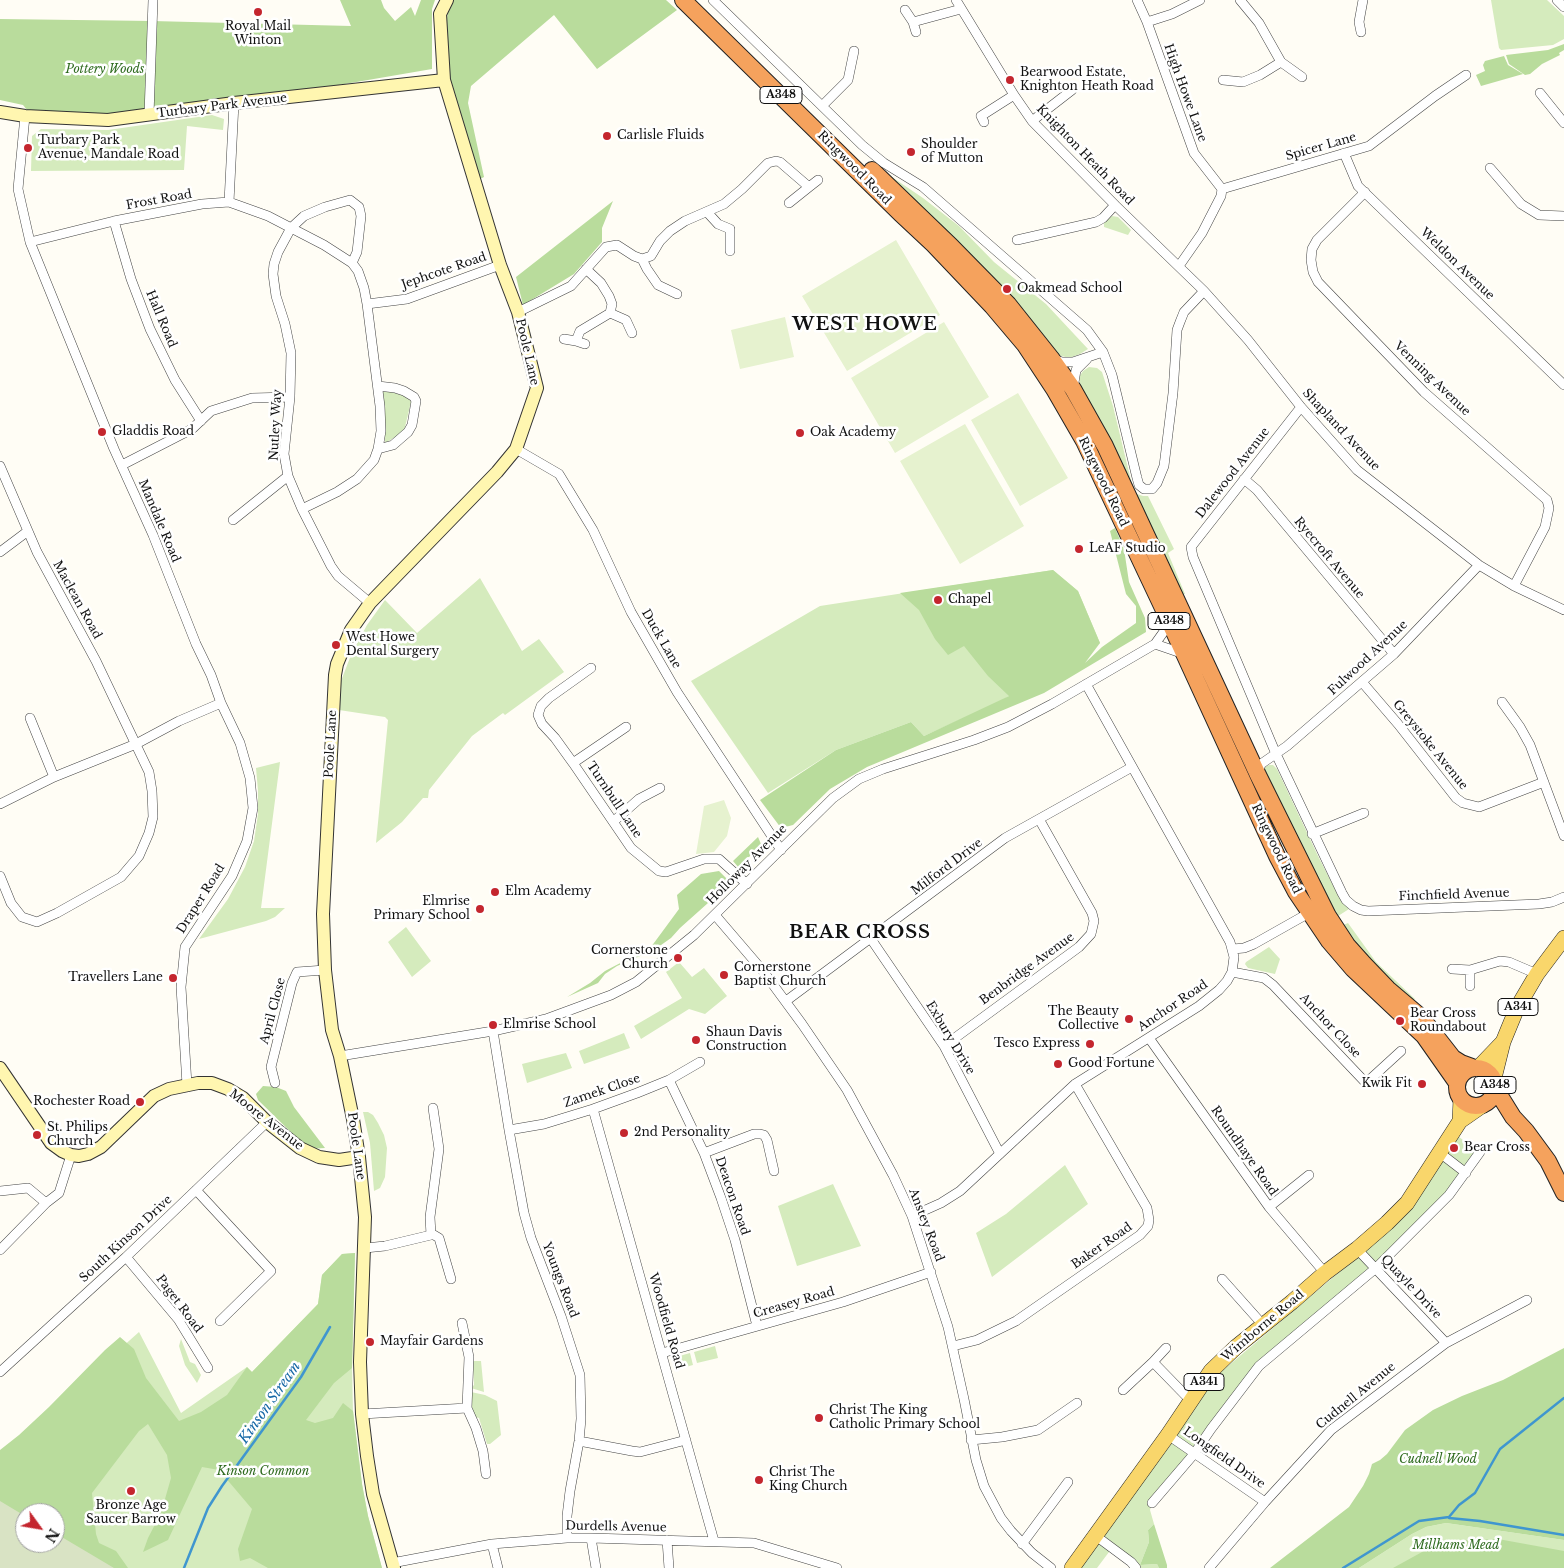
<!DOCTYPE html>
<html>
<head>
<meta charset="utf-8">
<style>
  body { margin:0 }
  #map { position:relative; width:1564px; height:1568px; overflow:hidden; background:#fffdf5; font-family:"Libre Baskerville",serif }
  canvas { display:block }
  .north { position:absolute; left:15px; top:1503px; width:50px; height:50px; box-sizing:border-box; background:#fff; border:1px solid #a0a0a0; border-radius:50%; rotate:122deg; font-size:14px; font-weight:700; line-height:20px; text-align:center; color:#111 }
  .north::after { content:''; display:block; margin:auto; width:18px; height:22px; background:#c4262e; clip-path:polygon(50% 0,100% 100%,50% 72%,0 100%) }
</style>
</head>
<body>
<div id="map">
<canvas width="1564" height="1568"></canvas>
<div class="north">N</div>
</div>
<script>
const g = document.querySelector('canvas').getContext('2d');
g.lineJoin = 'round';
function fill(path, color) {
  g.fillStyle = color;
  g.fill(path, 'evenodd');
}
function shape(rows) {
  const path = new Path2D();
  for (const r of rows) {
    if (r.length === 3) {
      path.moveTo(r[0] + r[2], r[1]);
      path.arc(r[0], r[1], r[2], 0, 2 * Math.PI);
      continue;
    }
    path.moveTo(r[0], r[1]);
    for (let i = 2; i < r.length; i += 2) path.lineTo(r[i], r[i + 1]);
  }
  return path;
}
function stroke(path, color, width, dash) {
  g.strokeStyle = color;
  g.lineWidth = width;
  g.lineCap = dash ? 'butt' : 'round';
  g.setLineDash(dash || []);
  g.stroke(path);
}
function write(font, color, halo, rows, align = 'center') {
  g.font = font + ' "Libre Baskerville",serif';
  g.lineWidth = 5;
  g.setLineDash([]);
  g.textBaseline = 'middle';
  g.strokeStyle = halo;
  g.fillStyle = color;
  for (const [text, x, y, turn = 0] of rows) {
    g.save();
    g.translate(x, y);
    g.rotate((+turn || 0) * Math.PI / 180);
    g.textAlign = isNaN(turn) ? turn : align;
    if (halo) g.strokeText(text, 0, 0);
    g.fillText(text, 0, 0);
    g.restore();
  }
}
fill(shape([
  [1491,0,1547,0,1564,16,1564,39,1553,45,1501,50,1499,48],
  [212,115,224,119,223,130,187,126,184,170,31,171,32,136,41,129,108,130],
  [877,167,923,198,959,226,994,262,1046,304,1088,349,1080,354,1069,358,1058,355],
  [1112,216,1118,217,1131,230,1128,235,1104,227,1104,223],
  [1089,367,1097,368,1102,372,1113,406,1133,489,1137,494,1143,496,1148,496,1174,549,1168,553,1185,594,1181,595,1081,388,1079,377,1083,371],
  [383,390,404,395,410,399,411,402,405,427,402,433,385,443],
  [1053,570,1078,591,1100,643,997,703,924,736,911,722,836,750,768,793,691,681,820,606],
  [480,578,522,651,539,639,564,672,505,715,503,713,472,736,429,790,428,798,423,798,402,822,376,843,388,720,385,717,339,710,341,681,351,655,367,625,385,600,417,633],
  [280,762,261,908,285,908,275,917,266,921,199,939,228,899,245,867,254,841,258,814,258,791,256,768],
  [1269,765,1273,765,1277,769,1319,858,1339,897,1349,909,1335,918,1263,771,1265,767],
  [1348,923,1376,962,1415,999,1412,1002,1400,993,1341,926],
  [406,927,431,961,412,977,388,942],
  [1269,947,1280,959,1275,974,1248,968,1245,964,1246,962],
  [679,962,692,977,704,968,727,996,705,1014,689,1009,641,1039,634,1026,682,998,666,972],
  [624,1033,630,1048,584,1064,579,1051],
  [566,1053,572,1068,527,1083,522,1064],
  [363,1112,368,1112,373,1115,378,1123,384,1135,387,1148,385,1177,380,1188,374,1191,370,1143],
  [1459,1137,1480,1152,1466,1173,1376,1268,1259,1366,1152,1503,1150,1510,1154,1524,1148,1530,1149,1542,1140,1565,1157,1564,1159,1568,1136,1568,1112,1548,1097,1568,1081,1568,1132,1496,1170,1446,1204,1394,1222,1371,1362,1253,1418,1196],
  [1065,1165,1088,1204,992,1277,976,1233,1006,1214],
  [833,1184,861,1246,797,1266,778,1206],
  [355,1253,352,1368,353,1411,362,1484,368,1516,382,1568,114,1568,55,1513,25,1513,0,1456,139,1332,181,1413,247,1367,252,1372,318,1304,322,1275,342,1254],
  [181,1339,190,1362,195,1364,201,1375,197,1383,185,1365,179,1346],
  [715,1346,718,1358,697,1363,694,1352],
  [690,1353,693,1365,674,1370,673,1364,676,1357],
  [473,1361,481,1361,484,1392,471,1388,474,1385],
  [471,1392,485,1395,497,1401,501,1435,490,1444,487,1444,479,1418,475,1417,472,1407],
  [1446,1523,1564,1540,1564,1568,1359,1568,1412,1534,1426,1527]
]), '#d5ebbd');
fill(shape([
  [340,0,381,0,384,8,395,21,411,7,415,16,421,0,435,0,432,9,432,69,234,103,149,115,32,116,23,105,0,100,0,19,152,21,351,26],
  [454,0,666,0,677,10,597,69,554,15,471,86,468,103,484,177,478,180,449,75,446,27,448,9],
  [1564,44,1564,50,1559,53,1560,55,1542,64,1530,74,1525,75,1509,64,1506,55,1548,50],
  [1504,56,1508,65,1523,74,1481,86,1476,75,1485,71,1483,65,1485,61],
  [613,201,602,228,602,242,574,274,523,305,516,277],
  [1115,528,1124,549,1129,582,1145,618,1146,632,1044,693,867,767,830,789,793,825,781,828,760,800,836,750,911,722,924,736,1009,696,988,676,964,646,948,655,935,639,919,610,900,593,1053,570,1078,591,1100,643,1085,663,1102,647,1136,623,1136,606,1126,594,1110,531],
  [758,837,761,844,739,868,733,861],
  [719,871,727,879,721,890,710,900,706,901,708,903,680,928,671,938,654,950,617,966,605,974,598,983,567,997,590,983,605,971,651,947,679,909,677,895,701,874],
  [263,1086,276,1087,286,1091,294,1107,325,1148,309,1149,300,1141,258,1100,256,1094],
  [355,1253,352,1368,334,1383,306,1420,315,1423,333,1418,343,1403,353,1411,362,1484,368,1516,382,1568,268,1568,250,1558,240,1561,238,1549,252,1509,219,1470,202,1467,168,1540,143,1552,148,1538,161,1513,171,1478,167,1455,148,1424,139,1431,92,1493,96,1534,99,1543,116,1551,128,1568,94,1568,55,1543,55,1513,25,1513,25,1524,0,1507,0,1450,19,1435,49,1407,105,1350,120,1337,134,1349,146,1378,179,1421,201,1412,227,1395,247,1367,252,1372,318,1304,322,1275,342,1254],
  [1564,1348,1564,1540,1446,1523,1426,1527,1412,1534,1359,1568,1270,1568,1349,1507,1363,1486,1369,1474,1372,1464,1380,1460,1387,1454,1405,1430,1433,1410,1462,1396,1503,1380],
  [1154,1524,1167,1565,1167,1568,1159,1568,1157,1564,1140,1565,1149,1542,1148,1530],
  [1498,1539,1564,1551,1564,1568,1393,1568,1442,1541]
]), '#b9dc9c');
fill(shape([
  [0,1501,25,1516,25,1543,55,1543,55,1533,114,1568,0,1568]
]), '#d9e3c4');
fill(shape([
  [896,240,940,315,847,371,802,296],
  [785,317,794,357,740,369,731,330],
  [944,322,989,397,895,453,851,378],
  [1018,393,1068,478,1020,506,971,420],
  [965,424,1024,526,960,564,900,461],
  [724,800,731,818,727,836,714,852,696,854,704,806]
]), '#e6f2cf');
stroke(shape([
  [1449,1518,1480,1521,1564,1535],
  [184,1568,208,1508,222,1486,301,1377,330,1327],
  [1343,1568,1419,1521,1449,1517,1459,1505,1475,1493,1500,1449,1564,1398]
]), '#3f96cf', 2.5);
const street = shape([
  [713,0,862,145,884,163,923,187,1087,330,1103,352,1112,375,1137,478,1139,485,1144,489,1152,489,1157,483,1164,466,1173,393,1177,330,1180,322,1184,312,1204,291],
  [956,0,1014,95,1032,121,1115,205,1204,291,1248,340,1301,407,1357,470,1479,565,1514,586,1564,610],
  [1137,0,1147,22,1194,153,1222,189,1221,196,1202,233,1179,266],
  [1240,0,1259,23,1281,62,1302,77],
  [1557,0,1564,7],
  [905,10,913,22],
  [1147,22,1172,14,1200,0],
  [916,32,913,22,961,9],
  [1361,32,1359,22,1363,0],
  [1223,80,1243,82,1260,75,1281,62],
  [1540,93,1564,123],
  [822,106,848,80,854,51],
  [149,115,153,0],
  [25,116,18,189,30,242,114,449,153,535,196,644,211,675,221,703,240,743,250,778,253,808,247,841,232,876,185,947,181,987,187,1085],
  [1032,121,1072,90],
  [984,122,981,116,1014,95],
  [1344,153,1358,186,1564,385],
  [1490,168,1521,204,1539,215,1564,216],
  [1222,189,1369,146,1435,96,1466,75],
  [1365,192,1317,240,1312,249,1311,260,1313,272,1318,282,1424,392,1547,500,1549,508,1545,527,1514,586],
  [229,202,234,103],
  [789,203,809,187],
  [707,212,718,224,730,229,730,251],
  [114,221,131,279,150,329,175,380,201,421],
  [1017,240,1096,222,1103,218,1115,205],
  [30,242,114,221,202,204,229,202,268,216,324,245,352,263,358,271,364,288,367,304,380,406,381,431,378,449,374,460,357,479,337,492,302,509],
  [642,259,647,269,658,285,677,294],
  [352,263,357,252,361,216,359,207,350,200,325,207,304,216,291,228,278,252,274,264,273,274,276,296,285,324,291,353,290,397,284,454,288,476,302,509,331,566,338,576,370,603],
  [367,304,407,299,500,265],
  [518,312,571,286,606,247,617,245,634,256,642,259,651,256,660,241,670,231,685,221,724,204,742,189,768,163,776,161,780,162,809,187,818,180],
  [610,313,626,320,632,333],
  [564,339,576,341],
  [585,344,576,341,580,331,610,313,612,304,609,296,601,283,586,269],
  [1053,359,1062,362,1073,362,1103,352],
  [378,386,395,388,404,391,414,397,416,401,412,425,408,432,393,445,378,449],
  [1073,389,1076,370,1087,359],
  [1301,407,1191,547,1193,557,1276,754,1342,893,1346,900,1353,906,1361,910,1368,911,1539,904,1552,902,1564,897],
  [516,449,559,474,593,530,631,612,677,692,781,850],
  [122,465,192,429,211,411,252,398,290,397],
  [0,466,37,552,96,661,149,772,152,791,153,817,149,833,139,856,121,877,57,913,37,922,22,917,11,903,0,876],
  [1244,479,1257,490,1394,654],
  [233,520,288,476],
  [0,552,28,531],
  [1170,623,1155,644,1184,654],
  [591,668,549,698,541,706,538,715,542,724,555,738,573,763,631,848,659,871,666,872,704,859,719,859,747,884],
  [1362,682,1398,724,1456,798,1463,803,1479,807,1544,782],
  [1502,702,1520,727,1530,745,1564,836],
  [30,718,54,777],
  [573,763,626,727],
  [1258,774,1261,764,1287,746,1394,654,1479,565],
  [0,804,54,777,136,744,179,721,221,703],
  [614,821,639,799,660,788],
  [1312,834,1364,813],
  [715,915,763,971,802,1024,847,1090,893,1175,912,1216,948,1327,964,1399,976,1460,984,1486,1001,1518,1011,1531,1032,1553,1051,1568],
  [871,939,944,1046,1000,1154],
  [1233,949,1244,948,1254,944,1309,913],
  [1452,969,1470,970,1500,961,1509,962,1537,974],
  [1470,970,1470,986],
  [1232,972,1264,978,1273,985,1366,1083,1401,1051],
  [786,1001,1005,838,1132,767],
  [493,1031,509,1130,524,1213,531,1238,561,1316,580,1375,581,1419,579,1441,570,1491,567,1516,567,1538],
  [1149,1038,1269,1207,1325,1273],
  [944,1046,1079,947,1091,934,1094,921,1092,913,1039,819],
  [340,1056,493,1031,546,1019,611,995,636,982,694,935,833,798,859,779,883,769,974,740,1008,727,1052,704,1155,644],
  [669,1080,704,1153,721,1198,735,1240,757,1326],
  [275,1083,271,1067,292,983,297,972,325,970],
  [433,1108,439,1149,430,1217,431,1235,434,1235,439,1238,451,1279],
  [593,1109,714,1541],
  [509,1130,544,1124,593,1109,637,1093,669,1080,700,1062],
  [704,1153,754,1134,760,1134,764,1135,767,1140,774,1171],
  [1440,1153,1466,1173],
  [196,1190,271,1271,220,1321],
  [0,1191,28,1188,46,1203],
  [1269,1207,1309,1175],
  [912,1216,941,1203,960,1191,1075,1084,1199,1006,1219,990,1227,981,1232,972,1234,957,1230,942,1086,684],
  [365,1248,385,1246,431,1235],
  [1357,1249,1446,1343],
  [0,1250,46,1203,59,1193,71,1155],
  [126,1257,178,1319,208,1368],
  [1222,1279,1263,1325],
  [462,1323,469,1357,467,1408,476,1428,483,1451,486,1474],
  [953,1346,977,1340,1016,1321,1140,1235,1148,1226,1149,1220,1147,1208,1075,1084],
  [1166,1348,1153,1362,1191,1401],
  [662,1353,843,1302,931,1272],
  [0,1372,126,1257,267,1122],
  [1123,1390,1153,1362],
  [362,1414,467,1408],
  [1168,1435,1265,1502],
  [971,1440,1002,1437,1038,1430,1077,1403],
  [579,1441,632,1451,640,1452,686,1440],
  [1152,1503,1194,1454,1211,1429,1259,1366,1376,1268,1449,1195,1480,1152],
  [1096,1536,1131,1562,1136,1568],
  [591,1538,596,1568],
  [667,1540,669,1568],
  [492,1544,498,1568],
  [1022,1544,1068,1482],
  [392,1563,492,1544,567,1538,591,1538,754,1543,837,1568],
  [1209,1568,1265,1502,1331,1430,1446,1343,1527,1300]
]);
const secondary = shape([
  [0,112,25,116,108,120,234,103,444,80],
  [0,1068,51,1143,62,1151,71,1155,79,1156,88,1154,101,1147,154,1096,169,1089,198,1083,212,1083,228,1089,243,1098,267,1122,300,1148,319,1157,339,1160,359,1157],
  [394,1568,373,1494,367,1456,362,1414,360,1362,365,1217,359,1157,353,1119,340,1056,332,1030,325,970,323,914,335,675,337,664,351,630,370,603,497,472,516,449,537,388,518,312,500,265,444,80,440,14,447,0]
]);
const primary = shape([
  [1479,1067,1502,1043],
  [1494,1078,1503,1042,1517,1008,1537,974,1564,938],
  [1460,1121,1461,1098],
  [1072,1568,1168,1435,1211,1371,1236,1347,1292,1302,1325,1273,1357,1249,1387,1223,1407,1203,1460,1121,1483,1105]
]);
const highway = shape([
  [683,0,901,214,934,245,992,306,1025,345,1054,389,1084,441,1170,623,1277,856,1296,892,1329,941,1353,969,1424,1036,1457,1083],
  [872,170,952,247,1008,304,1051,358,1073,389,1105,446,1258,775,1328,916,1347,945,1364,964,1388,989,1421,1017,1453,1058,1461,1063,1472,1067],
  [1476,1087,19],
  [1495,1088,1513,1117,1526,1131,1548,1161,1564,1193]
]);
stroke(street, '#444', 10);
stroke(secondary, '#333', 14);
stroke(primary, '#222', 16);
stroke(highway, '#222', 18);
stroke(street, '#fff', 9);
stroke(secondary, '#fff6b0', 12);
stroke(primary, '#f9d66b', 15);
stroke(highway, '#f5a25d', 16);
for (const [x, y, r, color] of [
  [258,12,5,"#c4262e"],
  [1010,80,5,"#c4262e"],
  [607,136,5,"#c4262e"],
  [28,148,5,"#c4262e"],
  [911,152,5,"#c4262e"],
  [1007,289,5,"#c4262e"],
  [102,432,5,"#c4262e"],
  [800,433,5,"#c4262e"],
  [1079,549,5,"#c4262e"],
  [938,600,5,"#c4262e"],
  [336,645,5,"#c4262e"],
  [495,892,5,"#c4262e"],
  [480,909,5,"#c4262e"],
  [678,958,5,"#c4262e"],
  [724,975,5,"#c4262e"],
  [173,978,5,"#c4262e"],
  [1129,1019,5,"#c4262e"],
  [1400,1021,5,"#c4262e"],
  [493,1025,5,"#c4262e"],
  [696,1040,5,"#c4262e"],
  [1090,1044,5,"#c4262e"],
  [1058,1064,5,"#c4262e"],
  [1422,1084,5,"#c4262e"],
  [140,1102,5,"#c4262e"],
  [624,1133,5,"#c4262e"],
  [37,1135,5,"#c4262e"],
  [1454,1148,5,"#c4262e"],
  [370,1342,5,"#c4262e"],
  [819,1418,5,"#c4262e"],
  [759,1480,5,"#c4262e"],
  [131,1491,5,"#c4262e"]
]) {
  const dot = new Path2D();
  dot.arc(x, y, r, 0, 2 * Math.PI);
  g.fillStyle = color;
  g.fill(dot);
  stroke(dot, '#fff', 2);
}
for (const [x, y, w] of [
  [781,95,42],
  [1169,621,42],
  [1518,1007,40],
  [1495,1085,42],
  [1204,1382,40]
]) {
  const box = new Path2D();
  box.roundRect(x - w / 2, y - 8.5, w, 17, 4);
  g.fillStyle = '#fff';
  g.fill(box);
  stroke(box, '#111', 1);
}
write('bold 11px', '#111', null, [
  ["A348",781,95],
  ["A348",1169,621],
  ["A341",1518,1007],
  ["A348",1495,1085],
  ["A341",1204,1382]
]);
write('12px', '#111', '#fff', [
  ["Royal Mail",258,27,"center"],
  ["Winton",258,41,"center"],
  ["Bearwood Estate,",1020,73],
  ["Knighton Heath Road",1020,87],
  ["Carlisle Fluids",617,136],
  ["Turbary Park",38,141],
  ["Avenue, Mandale Road",38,155],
  ["Shoulder",921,145],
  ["of Mutton",921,159],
  ["Oakmead School",1017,289],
  ["Gladdis Road",112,432],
  ["Oak Academy",810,433],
  ["LeAF Studio",1089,549],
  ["Chapel",948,600],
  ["West Howe",346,638],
  ["Dental Surgery",346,652],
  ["Elm Academy",505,892],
  ["Elmrise",470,902,"right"],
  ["Primary School",470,916,"right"],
  ["Cornerstone",668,951,"right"],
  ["Church",668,965,"right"],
  ["Cornerstone",734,968],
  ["Baptist Church",734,982],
  ["Travellers Lane",163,978,"right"],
  ["The Beauty",1119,1012,"right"],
  ["Collective",1119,1026,"right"],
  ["Bear Cross",1410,1014],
  ["Roundabout",1410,1028],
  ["Elmrise School",503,1025],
  ["Shaun Davis",706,1033],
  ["Construction",706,1047],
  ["Tesco Express",1080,1044,"right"],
  ["Good Fortune",1068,1064],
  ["Kwik Fit",1412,1084,"right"],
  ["Rochester Road",130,1102,"right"],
  ["St. Philips",47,1128],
  ["Church",47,1142],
  ["2nd Personality",634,1133],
  ["Bear Cross",1464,1148],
  ["Mayfair Gardens",380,1342],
  ["Christ The King",829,1411],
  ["Catholic Primary School",829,1425],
  ["Christ The",769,1473],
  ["King Church",769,1487],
  ["Bronze Age",131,1506,"center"],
  ["Saucer Barrow",131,1520,"center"]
], 'left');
write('italic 12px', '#2f6b1f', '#fff', [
  ["Pottery Woods",105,70],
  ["Cudnell Wood",1438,1460],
  ["Kinson Common",263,1472],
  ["Millhams Mead",1456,1546]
]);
write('12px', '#111', '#fff', [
  ["High Howe Lane",1185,93,70],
  ["Turbary Park Avenue",222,106,-7],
  ["Spicer Lane",1321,147,-16],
  ["Knighton Heath Road",1085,155,46],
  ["Ringwood Road",854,168,45],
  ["Frost Road",159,200,-10],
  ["Weldon Avenue",1457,264,44],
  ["Jephcote Road",444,271,-19],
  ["Hall Road",161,319,67],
  ["Poole Lane",527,352,77],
  ["Venning Avenue",1432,379,44],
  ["Nutley Way",276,425,-87],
  ["Shapland Avenue",1341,430,47],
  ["Dalewood Avenue",1233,473,-52],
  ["Ringwood Road",1103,482,64],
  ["Mandale Road",159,521,67],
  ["Ryecroft Avenue",1329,558,50],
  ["Maclean Road",77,600,61],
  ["Duck Lane",661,639,60],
  ["Fulwood Avenue",1368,658,-43],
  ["Poole Lane",331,744,-87],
  ["Greystoke Avenue",1430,745,51],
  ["Turnbull Lane",614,800,56],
  ["Ringwood Road",1276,849,64],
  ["Holloway Avenue",747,865,-45],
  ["Milford Drive",947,867,-37],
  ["Finchfield Avenue",1454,895,-2],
  ["Draper Road",201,899,-58],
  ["Benbridge Avenue",1027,969,-36],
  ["Anchor Road",1173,1006,-34],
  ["April Close",273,1011,-75],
  ["Anchor Close",1330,1026,47],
  ["Exbury Drive",950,1038,59],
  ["Zamek Close",602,1091,-19],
  ["Moore Avenue",266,1120,38],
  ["Poole Lane",356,1146,82],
  ["Roundhaye Road",1244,1151,55],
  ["Deacon Road",732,1196,71],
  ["Anstey Road",926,1225,69],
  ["South Kinson Drive",126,1239,-43],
  ["Baker Road",1102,1246,-35],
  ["Youngs Road",560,1280,69],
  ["Quayle Drive",1411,1287,47],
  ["Creasey Road",794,1303,-16],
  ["Paget Road",179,1304,53],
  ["Woodfield Road",666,1321,74],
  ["Wimborne Road",1263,1326,-40],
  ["Cudnell Avenue",1356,1396,-39],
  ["Longfield Drive",1224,1458,35],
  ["Durdells Avenue",616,1527,1]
]);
write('italic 14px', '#1768a6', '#fff', [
  ["Kinson Stream",270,1403,-55]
]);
g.letterSpacing = '1px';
write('bold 18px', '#111', '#fff', [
  ["WEST HOWE",865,325],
  ["BEAR CROSS",860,933]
]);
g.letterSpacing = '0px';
</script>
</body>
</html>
